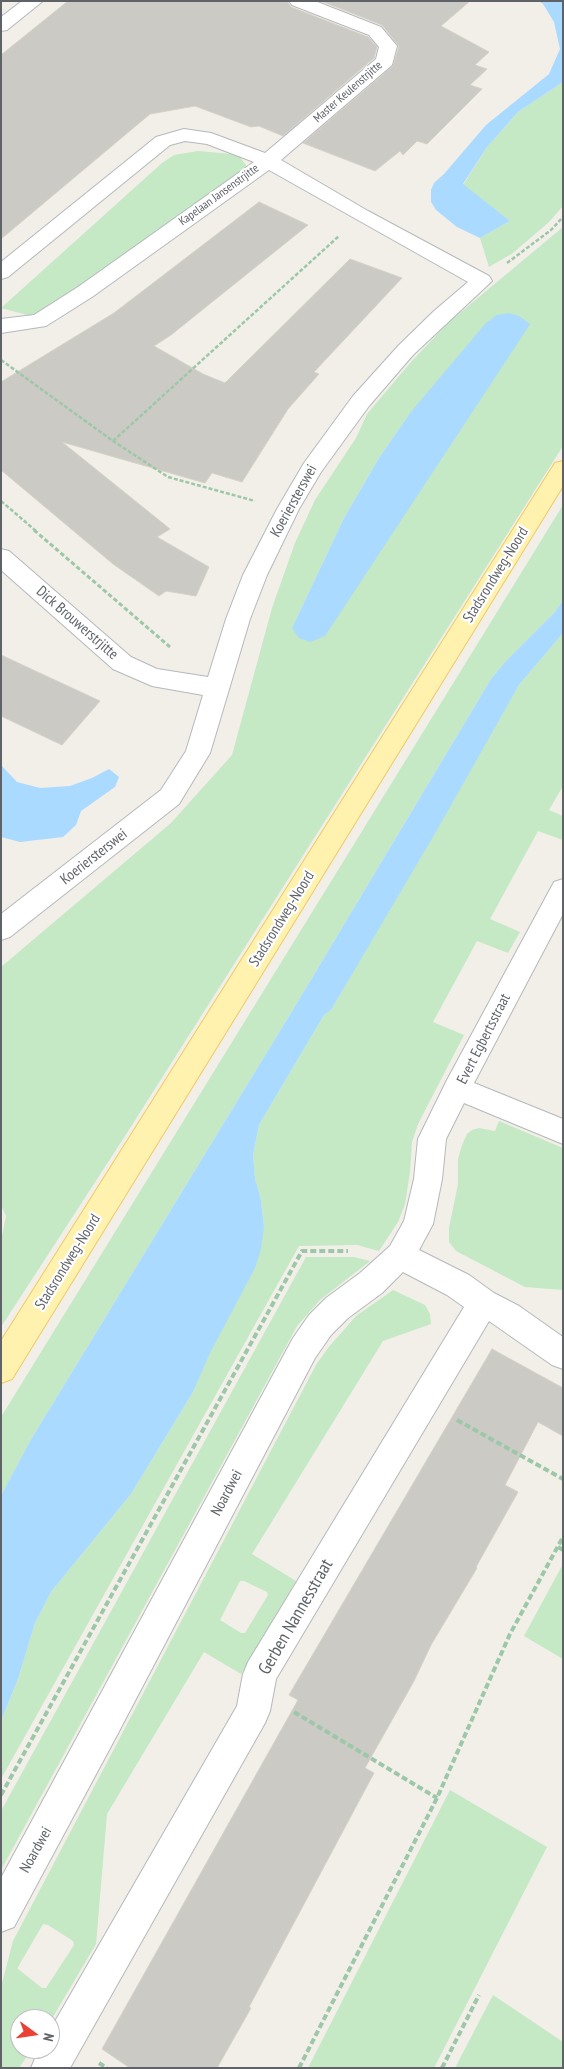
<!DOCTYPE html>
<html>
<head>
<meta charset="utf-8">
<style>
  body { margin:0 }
  #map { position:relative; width:564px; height:2069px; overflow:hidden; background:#f1efe8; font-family:"PT Sans Narrow",sans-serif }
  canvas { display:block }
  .frame { position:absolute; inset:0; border:2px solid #5f6368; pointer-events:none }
  .north { position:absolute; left:10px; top:2009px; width:50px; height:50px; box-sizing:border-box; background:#fff; border:1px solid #bfc1c3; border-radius:50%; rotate:104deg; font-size:14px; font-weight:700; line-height:20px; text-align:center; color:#5f6368 }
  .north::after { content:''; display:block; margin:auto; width:18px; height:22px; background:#ea4335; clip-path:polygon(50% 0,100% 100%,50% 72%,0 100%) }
</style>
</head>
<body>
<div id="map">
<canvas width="564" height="2069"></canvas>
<div class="frame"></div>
<div class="north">N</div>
</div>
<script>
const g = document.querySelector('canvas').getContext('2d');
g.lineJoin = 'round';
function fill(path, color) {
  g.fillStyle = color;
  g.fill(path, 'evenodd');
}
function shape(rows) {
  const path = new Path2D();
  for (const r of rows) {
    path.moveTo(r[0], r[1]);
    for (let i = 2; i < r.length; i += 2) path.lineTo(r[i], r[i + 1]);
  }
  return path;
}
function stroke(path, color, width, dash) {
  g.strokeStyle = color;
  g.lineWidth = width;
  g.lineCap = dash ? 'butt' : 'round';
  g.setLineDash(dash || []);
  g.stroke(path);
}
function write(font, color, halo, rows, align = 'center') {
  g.font = font + ' "PT Sans Narrow",sans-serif';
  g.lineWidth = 4.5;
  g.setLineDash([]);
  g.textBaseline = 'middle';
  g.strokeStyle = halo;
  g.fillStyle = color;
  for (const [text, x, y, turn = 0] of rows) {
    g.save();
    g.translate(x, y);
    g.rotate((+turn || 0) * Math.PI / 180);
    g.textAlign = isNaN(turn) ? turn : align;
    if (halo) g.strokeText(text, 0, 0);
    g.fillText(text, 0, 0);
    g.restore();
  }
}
fill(shape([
  [563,82,563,206,549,222,513,253,489,267,480,238,510,221,463,185,487,147,518,112],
  [198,151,231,154,240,157,248,168,35,317,1,308,162,163,174,155],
  [563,227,563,446,125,1136,1,1327,1,1241,6,1216,1,1205,1,967,171,823,232,755,272,608,295,543,315,500,356,438,367,414,411,362,449,322],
  [410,413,292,628,344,518,379,458],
  [563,505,563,600,555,612,505,662,491,679,297,1003,30,1441,1,1496,1,1417],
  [563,633,563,786,549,810,563,816,563,840,538,831,490,919,520,932,508,953,477,941,433,1022,464,1035,418,1124,412,1142,410,1172,405,1204,398,1222,379,1251,357,1245,299,1246,1,1779,1,1721,18,1679,35,1623,51,1592,131,1494,193,1392,264,1226,261,1200,255,1178,253,1155,259,1125,324,1015,331,1010,519,685],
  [499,1121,563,1148,563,1290,525,1287,456,1251,449,1242,449,1228,458,1184,458,1159,462,1145,467,1134,472,1130,479,1128,495,1131],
  [306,1257,354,1257,370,1261,320,1300,297,1326,1,1870,1,1811],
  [393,1290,425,1305,430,1314,431,1324,383,1341,252,1554,296,1581,241,1674,204,1652,107,1814,96,1944,50,2022,50,2019,20,2019,20,2049,32,2049,19,2068,1,2068,1,1987,13,1941,316,1365,328,1348,356,1316],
  [240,1581,244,1581,267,1592,268,1595,245,1633,241,1633,220,1620],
  [43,1924,48,1925,73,1941,74,1945,46,1988,42,1988,18,1969,18,1967],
  [563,1564,563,1659,524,1636],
  [450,1790,547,1847,434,2068,308,2068],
  [493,1995,563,2042,563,2068,455,2068]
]), '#c5e8c5');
fill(shape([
  [539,1,563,1,563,82,518,112,487,147,463,184,510,221,480,238,457,227,436,210,431,202,431,190,434,183,444,174,486,125,549,74,560,49,554,22,543,4],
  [509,313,519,316,530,324,525,332,325,636,310,642,299,638,292,628,344,518,379,458,410,413,486,323,497,315],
  [563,600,563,633,519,685,437,830,331,1010,324,1015,259,1125,253,1155,255,1178,261,1200,264,1226,261,1249,255,1268,211,1351,193,1392,131,1494,51,1592,35,1623,18,1679,1,1721,1,1496,4,1490,30,1441,297,1003,491,679,505,662,555,612],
  [1,765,17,782,40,788,70,786,92,778,109,769,119,777,115,787,81,811,76,825,63,837,20,842,1,837]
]), '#aadaff');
const building = shape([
  [68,1,287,1,291,7,368,37,377,47,374,58,283,136,259,126,251,127,195,106,150,114,1,239,1,55,68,1],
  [321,1,470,1,441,26,489,52,475,65,487,69,470,85,482,89,427,144,417,141,403,155,400,151,375,171,303,143,393,66,399,46,382,25,321,1],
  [259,202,308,225,171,335,154,346,203,374,225,383,350,259,402,278,314,372,319,374,288,409,242,482,212,473,205,483,62,442,170,529,157,537,209,567,196,596,166,591,159,596,113,564,1,470,1,382,114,313,259,202],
  [1,655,100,701,62,745,1,716,1,655],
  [492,1349,563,1388,563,1436,538,1422,505,1485,518,1492,476,1567,477,1568,431,1645,414,1681,365,1768,374,1773,249,2007,251,2008,217,2068,130,2068,102,2049,298,1700,289,1695,492,1349]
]);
fill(building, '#cccac5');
stroke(building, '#d6d1c6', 1);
const minor = shape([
  [22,1,43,1,7,30,1,31,1,17,22,1],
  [289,1,315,1,381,27,397,46,392,65,281,160,368,211,489,276,492,281,413,355,369,406,321,472,299,509,267,575,250,619,210,753,179,804,10,937,1,940,1,914,161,790,186,751,203,695,152,686,113,669,1,570,1,549,9,551,131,657,157,669,208,677,226,619,243,575,277,509,304,463,353,396,399,345,434,311,468,282,269,170,92,297,46,326,1,333,1,319,34,315,78,287,254,162,207,144,185,141,170,145,8,277,1,279,1,262,156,137,184,129,211,133,265,153,376,59,379,47,369,35,292,5,289,1],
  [563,879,563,914,474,1083,563,1119,563,1144,464,1103,446,1139,442,1179,433,1224,419,1250,469,1275,494,1293,519,1306,563,1337,563,1369,552,1365,489,1321,276,1679,270,1711,265,1723,70,2068,31,2068,39,2049,50,2049,50,2030,237,1706,243,1674,248,1662,464,1307,447,1295,403,1272,382,1293,348,1318,331,1335,315,1358,116,1737,14,1927,1,1932,1,1878,293,1338,309,1315,326,1298,360,1273,390,1246,404,1221,414,1179,418,1139,447,1080,554,882,563,879]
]);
const major = shape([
  [563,461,563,486,12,1379,1,1383,1,1341,555,463,563,461]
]);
stroke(minor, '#b5b8bc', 2);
stroke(major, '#f2c960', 2);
stroke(shape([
  [507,263,551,230,563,217],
  [1,360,113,441,168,477,255,501],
  [113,441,339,236],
  [1,501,36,531]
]), '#9cc7a9', 2.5, [4, 2]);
stroke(shape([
  [34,530,170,647]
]), '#9cc7a9', 3, [4.5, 2.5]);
stroke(shape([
  [457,1420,563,1479],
  [558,1547,563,1550],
  [294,1712,437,1798],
  [1,1795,302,1251,348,1251],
  [99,2063,107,2068],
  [299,2068,437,1798,510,1634,563,1537],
  [442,2068,479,1995]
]), '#9cc7a9', 4, [6, 3]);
fill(minor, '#fff');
fill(major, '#fff2af');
write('12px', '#5f6368', '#fff', [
  ["Master Keulenstrjitte",348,92,-41],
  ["Kapelaan Jansenstrjitte",219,195,-36]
]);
write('15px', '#5f6368', '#fff', [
  ["Koeriersterswei",294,501,-61],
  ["Stadsrondweg-Noord",496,575,-58],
  ["Dick Brouwerstrjitte",77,623,41],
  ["Koeriersterswei",94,857,-38],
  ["Stadsrondweg-Noord",282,919,-58],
  ["Evert Egbertsstraat",484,1039,-63],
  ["Stadsrondweg-Noord",68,1262,-58],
  ["Noardwei",227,1493,-62],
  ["Noardwei",36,1850,-61]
]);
write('18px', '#5f6368', '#fff', [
  ["Gerben Nannesstraat",296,1617,-60]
]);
</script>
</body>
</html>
